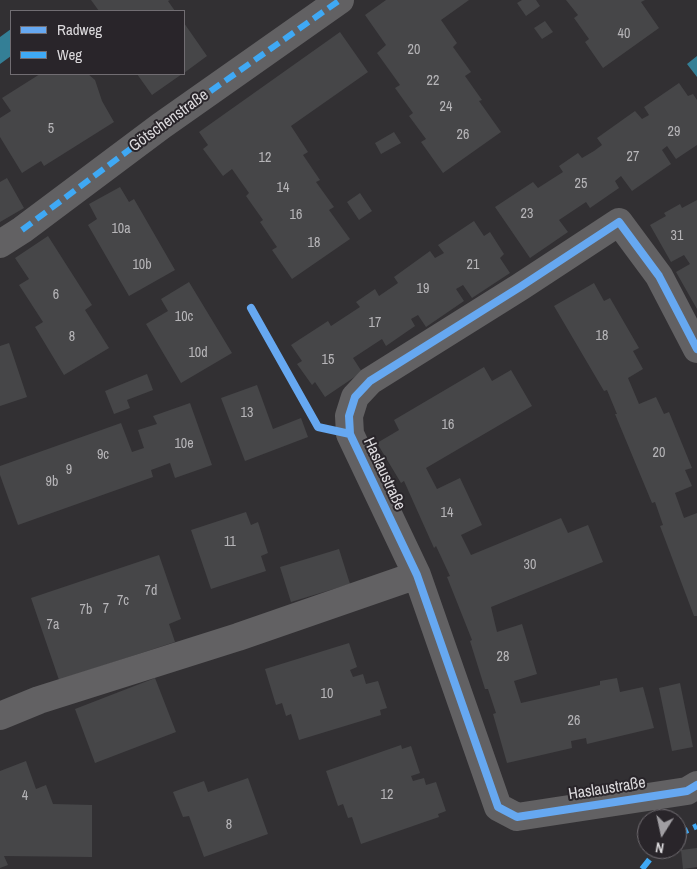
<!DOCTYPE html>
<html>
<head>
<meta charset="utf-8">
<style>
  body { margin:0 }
  #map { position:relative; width:697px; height:869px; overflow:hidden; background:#323033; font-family:"Archivo Narrow",sans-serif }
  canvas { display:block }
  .legend { position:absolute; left:10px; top:10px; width:175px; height:65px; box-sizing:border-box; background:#29252a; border:1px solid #716d72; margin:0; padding:6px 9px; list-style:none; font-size:15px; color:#dcdadd }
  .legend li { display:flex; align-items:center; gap:10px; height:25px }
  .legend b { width:25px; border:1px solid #716d72 }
  .north { position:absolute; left:637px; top:809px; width:50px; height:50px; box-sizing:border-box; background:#29252a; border:1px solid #716d72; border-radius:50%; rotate:190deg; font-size:14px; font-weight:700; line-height:20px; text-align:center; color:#dcdadd }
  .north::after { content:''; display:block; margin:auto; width:18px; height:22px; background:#a09ea2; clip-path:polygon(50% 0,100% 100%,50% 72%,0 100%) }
</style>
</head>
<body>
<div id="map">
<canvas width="697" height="869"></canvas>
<ul class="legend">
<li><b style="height:6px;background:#66a8f1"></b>Radweg</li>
<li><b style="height:6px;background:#3fa9f5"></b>Weg</li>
</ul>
<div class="north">N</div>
</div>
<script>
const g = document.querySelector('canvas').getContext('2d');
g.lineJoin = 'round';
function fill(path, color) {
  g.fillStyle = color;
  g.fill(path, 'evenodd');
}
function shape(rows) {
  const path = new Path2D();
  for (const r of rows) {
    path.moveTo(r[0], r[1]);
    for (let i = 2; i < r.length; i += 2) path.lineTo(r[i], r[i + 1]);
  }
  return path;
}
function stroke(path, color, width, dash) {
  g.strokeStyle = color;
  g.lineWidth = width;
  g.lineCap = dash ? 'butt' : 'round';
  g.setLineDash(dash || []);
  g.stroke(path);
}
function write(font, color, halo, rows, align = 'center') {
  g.font = font + ' "Archivo Narrow",sans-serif';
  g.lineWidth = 4;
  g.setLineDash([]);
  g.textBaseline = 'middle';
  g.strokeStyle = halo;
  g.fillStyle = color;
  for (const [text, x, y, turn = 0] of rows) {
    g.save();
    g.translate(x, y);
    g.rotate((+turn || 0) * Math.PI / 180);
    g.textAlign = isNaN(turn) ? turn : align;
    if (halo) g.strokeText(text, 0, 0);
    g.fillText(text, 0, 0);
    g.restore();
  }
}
fill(shape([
  [11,29,11,56,0,64,0,37],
  [697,56,697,77,687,64]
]), '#347f96');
fill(shape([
  [91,0,170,0,168,1,175,11,99,11],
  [386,0,469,0,441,20,457,43,453,47,471,72,465,76,482,100,479,101,501,132,443,173,421,142,426,139,409,116,413,113,395,88,400,85,377,53,386,45,365,15],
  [522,0,536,0,540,6,526,16,517,3],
  [566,0,645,0,641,2,659,28,603,68,585,42,589,39,574,18,578,15],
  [545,21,553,32,542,39,534,28],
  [184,23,207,56,184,73],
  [340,32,368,72,291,126,308,152,303,155,320,180,316,182,334,207,329,210,350,239,292,279,272,250,277,247,260,222,263,220,246,196,249,193,232,169,223,176,203,149,208,145,199,132],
  [40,74,88,74,95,80,102,101,114,122,44,166,41,161,22,173,0,137,0,118,11,111,2,98],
  [137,74,182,74,152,95],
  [679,83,688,96,693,94,697,100,697,145,676,159,667,146,662,150,671,164,632,191,621,176,615,181,619,188,590,208,586,202,559,220,568,232,530,258,495,207,533,182,538,188,563,172,559,166,578,153,582,158,594,151,602,145,597,138,635,111,642,119,649,115,644,107],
  [394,132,401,143,381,154,375,143],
  [7,178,24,208,0,222,0,182],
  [120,187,129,202,134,199,175,270,129,296,88,225,97,219,89,204],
  [360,193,372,211,359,220,347,202],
  [697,200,697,309,676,272,690,264,684,255,671,262,650,225,666,216,664,213,680,204,682,208],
  [474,221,484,236,490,232,504,254,500,258,510,273,472,298,463,285,456,289,464,301,426,327,418,315,411,319,415,326,386,346,382,339,353,358,362,372,325,397,315,382,312,385,297,364,302,361,291,345,328,321,331,326,360,307,356,302,375,289,379,296,398,283,394,277,430,251,435,258,444,253,438,245],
  [48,236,92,305,85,310,109,348,64,375,35,327,43,322,19,285,29,279,15,258],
  [189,282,232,353,181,383,146,324,168,311,161,299],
  [594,283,604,301,610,298,639,348,633,351,643,369,628,378,639,404,656,397,664,414,669,412,692,468,685,470,692,486,675,493,684,518,697,513,697,616,694,616,660,526,663,525,655,502,652,503,615,414,617,414,607,390,604,391,554,306],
  [9,343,27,397,0,406,0,346],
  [484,367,492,381,511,370,532,406,426,468,437,489,460,478,482,525,461,535,471,555,561,518,568,533,588,525,603,562,491,607,497,632,522,624,537,674,514,681,521,703,600,685,600,681,617,678,620,692,643,687,654,728,587,744,586,738,571,741,572,748,507,763,493,714,496,713,488,689,485,689,470,641,472,640,447,577,450,576,436,546,434,548,404,481,401,483,377,443,399,430,394,420],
  [147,374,153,390,127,400,130,408,114,414,105,391],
  [257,385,273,429,301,418,308,437,245,461,221,398],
  [190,403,212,465,175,478,170,463,151,470,153,477,18,525,0,475,0,466,121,423,132,452,144,448,138,430,157,424,153,416],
  [246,512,251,525,258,522,268,553,261,556,266,571,211,589,191,530],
  [339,549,350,584,291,602,280,567],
  [159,555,181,619,169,624,175,642,59,680,31,598],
  [349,643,357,667,350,670,353,677,363,674,366,684,378,681,387,708,380,710,381,715,299,740,291,714,286,716,282,703,276,705,265,669],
  [155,678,176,732,95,763,75,709],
  [680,683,693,747,672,751,659,688],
  [401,745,402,749,411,746,420,773,411,776,413,781,424,778,426,785,436,782,446,811,438,814,439,817,361,844,352,817,348,818,343,804,338,806,326,771],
  [26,761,36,789,46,785,53,804,92,805,92,857,4,856,8,865,0,868,0,771],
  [248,778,268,834,204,857,189,816,183,817,173,792,204,781,208,792],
  [697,848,697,867,683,869,681,850]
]), '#464648');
stroke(shape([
  [0,244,22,230,161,126,340,0],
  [697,349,659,276,619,222,520,287,370,381,355,397,349,416,350,434,417,575,498,807,517,817,687,791,697,785],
  [0,716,39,700,238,637,417,575]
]), '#626163', 28);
stroke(shape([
  [22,230,161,126,340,0],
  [677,835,697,826],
  [642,869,658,849]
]), '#3fa9f5', 6, [12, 6]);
stroke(shape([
  [251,308,318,427,350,434],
  [697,349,659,276,619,222,520,287,370,381,355,397,349,416,350,434,417,575,498,807,517,817,687,791,697,785]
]), '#66a8f1', 8);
write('14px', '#b6b5b8', null, [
  ["40",624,34],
  ["20",414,50],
  ["22",433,81],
  ["24",446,107],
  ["5",51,129],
  ["29",674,132],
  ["26",463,135],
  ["27",633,157],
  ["12",265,158],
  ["25",581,184],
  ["14",283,188],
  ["23",527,214],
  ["16",296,215],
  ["10a",121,229],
  ["31",677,236],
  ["18",314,243],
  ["10b",142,265],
  ["21",473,265],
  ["19",423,289],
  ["6",56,295],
  ["10c",184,317],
  ["17",375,323],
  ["18",602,336],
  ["8",72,337],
  ["10d",198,353],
  ["15",328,360],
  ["13",247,413],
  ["16",448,425],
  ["10e",184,444],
  ["20",659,453],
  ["9c",103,455],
  ["9",69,470],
  ["9b",52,482],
  ["14",447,513],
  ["11",230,542],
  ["30",530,565],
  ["7d",151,591],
  ["7c",123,601],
  ["7",106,609],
  ["7b",86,610],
  ["7a",53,625],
  ["28",503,657],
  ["10",327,694],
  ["26",574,721],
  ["12",387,795],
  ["4",25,796],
  ["8",229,825]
]);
write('16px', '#dcdadd', '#29252a', [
  ["Götschenstraße",169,121,-36],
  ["Haslaustraße",384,474,65],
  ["Haslaustraße",607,789,-9]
]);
</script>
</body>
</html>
